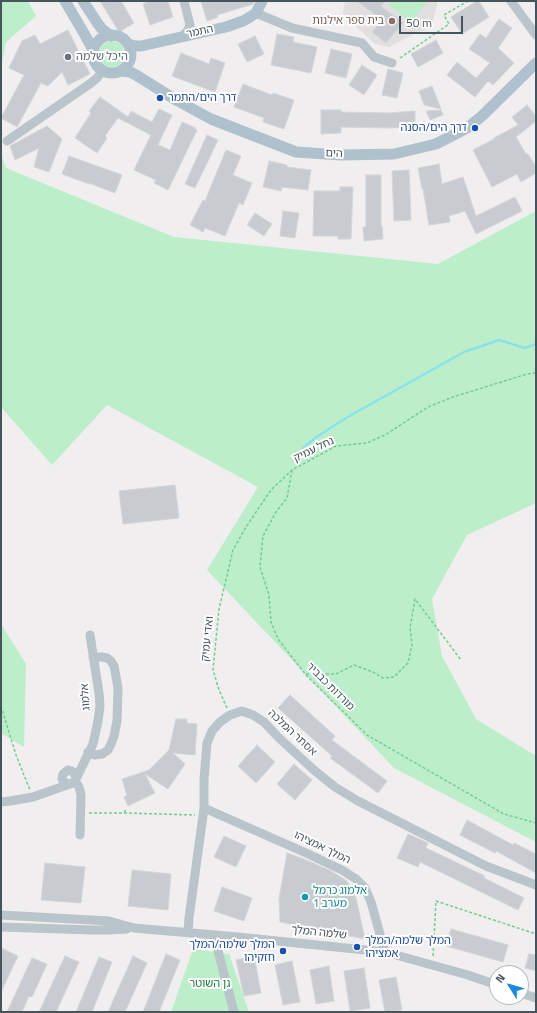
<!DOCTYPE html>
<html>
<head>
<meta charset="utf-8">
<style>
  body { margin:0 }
  #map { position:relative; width:537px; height:1013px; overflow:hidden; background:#f0eeee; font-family:"Titillium Web",sans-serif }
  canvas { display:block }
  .frame { position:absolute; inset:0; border:2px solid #46545b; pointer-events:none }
  .north { position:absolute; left:489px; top:965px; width:40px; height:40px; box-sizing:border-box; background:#fff; border:1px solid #b5bbbd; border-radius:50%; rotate:307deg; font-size:11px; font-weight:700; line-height:16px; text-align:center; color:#46545b }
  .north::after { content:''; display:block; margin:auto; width:14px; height:18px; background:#1c89dc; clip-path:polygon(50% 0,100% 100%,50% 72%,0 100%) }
  .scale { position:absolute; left:399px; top:16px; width:64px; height:18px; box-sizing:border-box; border:2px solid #46545b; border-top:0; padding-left:5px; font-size:12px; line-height:14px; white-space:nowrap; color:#46545b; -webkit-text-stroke:3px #fff; paint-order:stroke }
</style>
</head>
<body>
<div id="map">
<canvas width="537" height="1013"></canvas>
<div class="frame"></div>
<div class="north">N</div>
<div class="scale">50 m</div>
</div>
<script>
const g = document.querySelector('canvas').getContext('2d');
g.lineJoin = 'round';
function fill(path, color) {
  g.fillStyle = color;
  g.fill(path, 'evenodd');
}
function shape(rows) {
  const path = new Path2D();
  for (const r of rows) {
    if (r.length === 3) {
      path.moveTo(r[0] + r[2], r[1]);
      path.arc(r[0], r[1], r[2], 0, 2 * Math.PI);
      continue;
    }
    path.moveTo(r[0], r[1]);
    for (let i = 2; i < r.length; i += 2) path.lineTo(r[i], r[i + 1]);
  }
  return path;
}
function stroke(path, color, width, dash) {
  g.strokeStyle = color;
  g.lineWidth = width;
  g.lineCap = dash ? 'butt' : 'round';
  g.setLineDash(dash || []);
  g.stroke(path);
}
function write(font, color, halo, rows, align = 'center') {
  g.font = font + ' "Titillium Web","Noto Sans Hebrew",sans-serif';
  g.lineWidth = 4;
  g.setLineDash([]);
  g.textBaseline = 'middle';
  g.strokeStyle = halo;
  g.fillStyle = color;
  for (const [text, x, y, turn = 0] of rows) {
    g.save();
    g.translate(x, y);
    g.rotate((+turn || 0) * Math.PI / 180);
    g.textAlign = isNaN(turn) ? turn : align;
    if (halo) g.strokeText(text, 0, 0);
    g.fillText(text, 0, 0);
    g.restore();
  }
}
fill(shape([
  [346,1,437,1,437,5,431,28,416,33,389,47,375,44,343,14,344,5]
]), '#e1dfe0');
fill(shape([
  [1,1,28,1,36,16,6,42,1,67],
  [391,1,425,1,427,2,411,22,388,5],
  [112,54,13],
  [1,154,6,168,174,237,438,264,536,211,536,503,467,535,432,599,442,656,476,719,536,756,536,842,394,768,207,570,258,487,107,405,52,465,1,407],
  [1,624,26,664,24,747,1,733],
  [193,949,229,954,249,1012,171,1012]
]), '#bceec9');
stroke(shape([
  [303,448,315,438,346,418,464,352,499,340,525,348,536,344]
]), '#8ae3ea', 2.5);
const building = shape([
  [100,1,121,1,134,23,119,32,100,1],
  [150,1,168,1,173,17,150,25,143,4,150,1],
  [201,1,254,1,253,4,217,15,218,17,207,21,201,1],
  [357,1,386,1,381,6,403,23,386,43,372,32,382,20,357,1],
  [477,1,479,1,489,17,462,34,451,17,477,1],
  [499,19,512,28,498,48,514,63,493,85,488,81,475,97,447,75,457,62,476,78,490,63,469,49,480,34,486,38,499,19],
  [68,30,90,74,68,85,62,72,48,86,41,83,17,127,1,118,24,75,9,68,22,41,35,35,40,44,68,30],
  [277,34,294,37,293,42,317,47,311,73,271,65,277,34],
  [255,36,264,54,247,62,238,44,255,36],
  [436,40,443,53,418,67,411,54,436,40],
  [331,49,352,54,346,78,325,73,331,49],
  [181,53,209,64,211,58,225,63,215,92,172,76,181,53],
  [362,65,377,75,364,95,349,85,362,65],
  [388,69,403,73,397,98,382,95,388,69],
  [243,84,272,95,273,93,294,100,284,129,263,122,264,118,234,107,243,84],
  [432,86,441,109,424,105,419,91,432,86],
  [100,97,128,117,131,111,152,122,159,109,172,115,158,145,170,150,182,122,196,128,195,129,197,130,168,190,154,183,156,180,134,170,151,135,118,118,105,136,107,138,97,153,75,138,91,113,89,111,100,97],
  [527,105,536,116,536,121,516,137,526,154,528,154,536,167,536,173,521,182,517,174,492,187,473,150,494,139,494,138,518,125,512,117,527,105],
  [321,110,341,110,341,112,388,113,415,111,415,127,388,128,341,127,341,133,321,134,321,110],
  [441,110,443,115,430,120,426,111,441,110],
  [47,126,62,139,49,172,34,167,39,148,15,160,10,146,47,126],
  [207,135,218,140,195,188,185,184,207,135],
  [226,150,241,156,233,175,252,183,243,205,239,203,225,236,205,228,203,232,190,225,203,200,205,201,226,150],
  [69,156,122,175,115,193,89,183,89,184,62,174,69,156],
  [269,161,287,165,287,167,311,170,308,190,282,187,281,191,263,187,269,161],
  [439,164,442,184,463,177,476,216,515,197,522,211,476,234,465,211,449,216,450,222,429,225,423,189,422,189,418,168,439,164],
  [409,170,411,220,394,221,392,171,409,170],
  [366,175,381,175,381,226,382,226,383,239,364,241,363,227,366,227,366,175],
  [340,187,353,187,351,239,338,239,338,236,313,236,314,191,340,191,340,187],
  [283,211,299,213,295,238,280,236,283,211],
  [255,213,272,224,264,236,247,225,255,213],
  [175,485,179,518,123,524,119,491,175,485],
  [290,695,335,736,332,740,387,781,378,793,330,758,332,756,278,708,290,695],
  [176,719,187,719,187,723,197,724,195,755,173,753,185,764,168,789,145,774,155,793,128,806,124,797,127,795,122,779,149,770,169,750,176,719],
  [257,745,275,762,256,783,238,766,257,745],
  [294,764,312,780,295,800,277,784,294,764],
  [467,820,513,845,514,843,536,854,536,873,496,851,495,853,460,835,467,820],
  [408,834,428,843,426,848,485,876,484,878,524,898,518,910,420,862,418,867,397,858,408,834],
  [224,836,246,846,236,867,214,857,224,836],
  [287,853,309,861,331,871,347,881,356,898,365,939,280,922,279,899,287,853],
  [45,863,85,867,81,903,41,900,45,863],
  [132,870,171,874,168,910,128,906,132,870],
  [222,887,252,898,244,921,214,911,222,887],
  [451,929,508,945,503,962,446,946,451,929],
  [1,948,18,956,1,992,1,948],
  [166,954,180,960,159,1012,143,1012,166,954],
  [529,954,536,955,536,971,525,968,529,954],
  [65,956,79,962,56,1012,39,1012,65,956],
  [133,956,147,963,125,1012,108,1012,133,956],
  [254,956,261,993,244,996,236,960,254,956],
  [99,957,112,962,92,1012,76,1012,99,957],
  [32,958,47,964,32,997,29,996,22,1012,7,1012,32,958],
  [292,961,300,1002,283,1005,275,965,292,961],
  [329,966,334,1001,316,1004,310,970,329,966],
  [364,968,370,1008,350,1011,344,971,364,968],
  [396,977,402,1010,391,1012,385,1012,379,980,396,977]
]);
fill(building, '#c8ccd1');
stroke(building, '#d2d5d9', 1);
stroke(shape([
  [400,58,449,24,444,15,468,1],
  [292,470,287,498,276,512,263,536,260,567,269,595,271,622,278,639,305,674,367,735,504,814,536,823],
  [306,674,336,674,354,665,373,672,383,678,394,677,408,663,412,645,410,628,415,599,461,660],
  [1,706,16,755,30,790],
  [227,708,219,690,213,670,219,609,233,550,246,527,271,490,292,470,336,446,367,443,385,435,428,407,453,397,527,374,536,373],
  [89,813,125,813,195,815],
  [125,813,125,808],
  [433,956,436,901,536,934]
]), '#75cb95', 1.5, [3, 2]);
stroke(shape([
  [511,1,536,35],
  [256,13,292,28,362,43,374,57,392,63],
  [183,36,188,30,190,25,184,1],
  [7,141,91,83,97,78,103,70],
  [88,752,95,755,102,754,108,750,111,744,114,736,117,721,118,688,114,666,111,661,107,658,102,657,93,657],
  [76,779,93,744,98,721,100,706,99,693,90,635],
  [75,781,79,787,81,795,80,835],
  [1,802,10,801,33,797,73,783,76,779,75,774,72,771,68,770,63,774,62,779,64,782,69,784],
  [204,808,304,852,342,870,356,879,365,888,371,902,385,952],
  [1,915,109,921,134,928,238,937,385,952,468,975,497,985],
  [1,927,92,930,108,930,127,929],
  [188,932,189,918,204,808,204,779,207,743,212,731,220,722,230,715,242,711,253,715,264,722,278,737,315,771,335,787,358,801,486,866,536,885],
  [218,935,218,951,234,1012],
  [521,993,536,998]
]), '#b9c4cb', 9);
stroke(shape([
  [65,1,85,35,94,52],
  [83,1,98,24,102,29,111,36],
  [112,54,19],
  [128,44,135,46,141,46,226,27,243,21,250,17,256,13,262,1],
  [121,71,130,72,136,75,176,100,211,119,296,152,341,155,394,154,436,144,467,128,482,116,536,63]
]), '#aec1cc', 11);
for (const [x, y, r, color] of [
  [392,21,4,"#8d6e63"],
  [68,57,4,"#6b7280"],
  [160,98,4,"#1a4fb4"],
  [475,128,4,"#1a4fb4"],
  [305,897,4,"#0f9aa8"],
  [357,947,4,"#1a4fb4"],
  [283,951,4,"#1a4fb4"]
]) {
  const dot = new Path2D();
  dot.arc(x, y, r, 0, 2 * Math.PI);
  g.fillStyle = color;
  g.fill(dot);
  stroke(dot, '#fff', 1.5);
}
write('11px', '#785e54', '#fff', [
  ["בית ספר אילנות",384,21]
], 'right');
write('11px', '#46545b', '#fff', [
  ["התמר",200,32,-12],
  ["הים",334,154,3],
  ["נחל עמיק",314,450,-26],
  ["ואדי עמיק",208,639,-84],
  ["מורדות כבביר",330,687,45],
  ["אלמוג",86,697,-94],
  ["אסתר המלכה",292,733,43],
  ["המלך אמציהו",322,848,26],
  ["שלמה המלך",319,933,6]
]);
write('11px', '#5b616d', '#fff', [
  ["היכל שלמה",76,57]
], 'left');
write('11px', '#164399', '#fff', [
  ["דרך הים/התמר",168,98],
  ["דרך הים/הסנה",467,128,"right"],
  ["המלך שלמה/המלך",365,941],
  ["אמציהו",365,954],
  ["המלך שלמה/המלך",275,945,"right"],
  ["חזקיהו",275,958,"right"]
], 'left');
write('11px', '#0d838f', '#fff', [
  ["אלמוג כרמל",313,891],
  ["מערב 1",313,904]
], 'left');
write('11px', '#187b3d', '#fff', [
  ["גן השוטר",210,984]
]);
</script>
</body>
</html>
